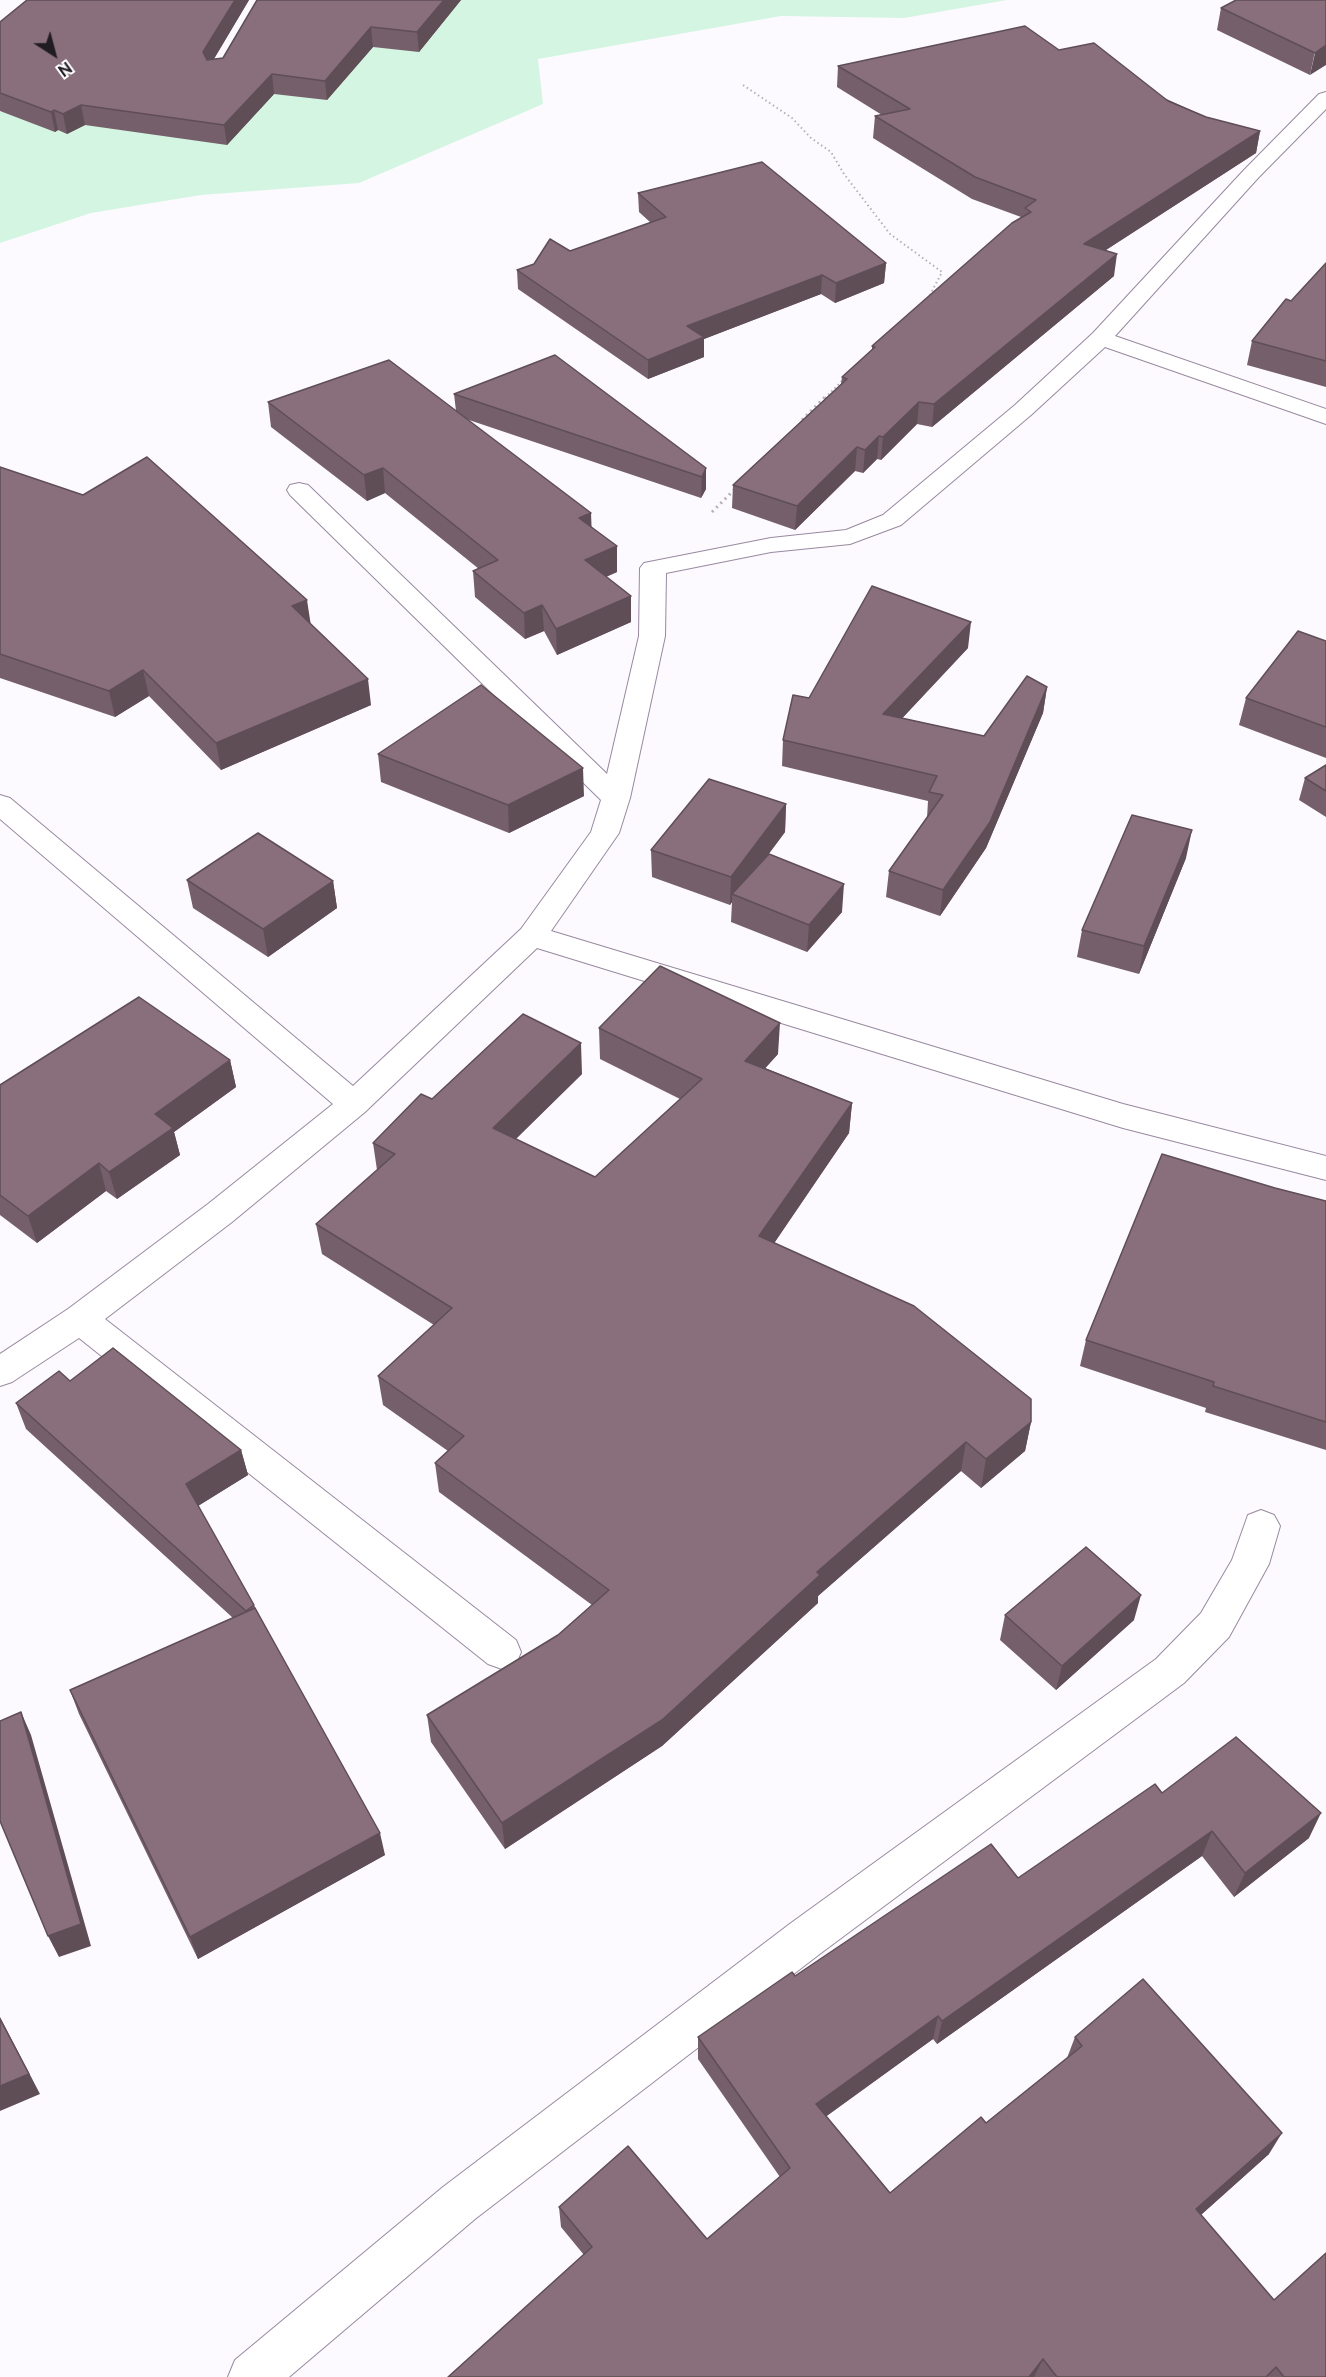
<!DOCTYPE html>
<html>
<head>
<meta charset="utf-8">
<style>
  body { margin:0 }
  #map { position:relative; width:1326px; height:2377px; overflow:hidden; background:#fdfaff; font-family:Raleway,sans-serif }
  canvas { display:block }
  .north { position:absolute; left:24px; top:24px; width:60px; height:60px; -webkit-text-stroke:4px #fff; paint-order:stroke; rotate:144deg; font-size:16px; font-weight:700; line-height:24px; text-align:center; color:#211b24 }
  .north::after { content:''; display:block; margin:auto; width:21px; height:27px; background:#211b24; clip-path:polygon(50% 0,100% 100%,50% 72%,0 100%) }
</style>
</head>
<body>
<div id="map">
<canvas width="1326" height="2377"></canvas>
<div class="north">N</div>
</div>
<script>
const g = document.querySelector('canvas').getContext('2d');
g.lineJoin = 'round';
function fill(path, color) {
  g.fillStyle = color;
  g.fill(path, 'evenodd');
}
function shape(rows) {
  const path = new Path2D();
  for (const r of rows) {
    path.moveTo(r[0], r[1]);
    for (let i = 2; i < r.length; i += 2) path.lineTo(r[i], r[i + 1]);
  }
  return path;
}
function stroke(path, color, width, dash) {
  g.strokeStyle = color;
  g.lineWidth = width;
  g.lineCap = dash ? 'butt' : 'round';
  g.setLineDash(dash || []);
  g.stroke(path);
}
fill(shape([
  [384,0,1007,0,904,18,781,16,538,59,543,104,359,183,201,195,91,213,0,243,0,112,262,98]
]), '#d4f5e2');
const street = shape([
  [1326,92,1326,109,1258,178,1115,336,1326,409,1326,424,1105,347,1031,415,901,525,850,544,771,552,666,573,665,636,630,798,619,833,551,931,1123,1104,1326,1156,1326,1180,1123,1128,537,948,365,1112,232,1222,105,1319,516,1640,521,1652,516,1664,502,1669,488,1664,79,1338,12,1382,0,1386,0,1354,68,1309,208,1204,333,1104,0,819,0,795,10,798,353,1086,521,929,591,832,601,800,290,495,287,490,290,485,299,483,308,485,607,774,639,636,640,568,644,563,771,538,846,530,883,515,1015,405,1093,333,1244,170,1319,94,1326,92],
  [1261,1510,1274,1515,1280,1526,1269,1564,1229,1637,1184,1683,821,1953,475,2219,289,2377,228,2377,235,2360,443,2187,791,1923,1156,1659,1201,1613,1232,1560,1248,1515,1261,1510]
]);
stroke(street, '#9889a0', 2);
stroke(shape([
  [743,85,792,118,811,138,831,152,844,174,890,234,942,272,929,297],
  [825,398,844,379]
]), '#b4b0b6', 2, [1.5, 3]);
stroke(shape([
  [802,420,826,396],
  [712,512,734,490]
]), '#b4b0b6', 3, [2, 4]);
fill(street, '#fff');
fill(shape([
  [27,0,249,0,214,59,223,58,257,0,461,0,419,52,373,47,327,100,274,94,227,145,85,125,67,134,58,130,55,132,0,111,0,22],
  [1326,0,1310,75,1217,30,1221,8],
  [1059,50,1206,117,1260,131,1256,153,1106,250,1114,276,932,427,917,424,881,460,877,459,863,473,855,471,795,530,732,508,733,485,841,384,842,377,872,350,872,346,1021,217,972,199,873,138,875,116,882,115,837,87,838,66],
  [638,193,886,263,884,283,835,303,821,294,704,339,704,357,648,379,518,289,517,270,651,223,639,212],
  [1326,263,1326,387,1247,365,1252,341,1291,301],
  [454,394,706,468,706,489,701,498,466,419,592,527,617,572,606,577,631,596,631,622,557,655,544,631,525,639,475,597,473,571,479,569,385,493,367,501,271,427,268,402,456,411],
  [0,467,311,625,371,705,221,770,149,696,115,717,0,678],
  [1326,641,1326,758,1239,725,1246,698],
  [968,648,902,718,984,736,1047,687,1043,713,986,848,940,916,886,897,889,871,927,818,928,801,782,766,783,740,809,698],
  [378,754,584,796,509,833,381,782],
  [1326,765,1326,817,1299,800,1305,778],
  [786,804,785,832,768,855,842,912,807,952,731,922,732,902,730,905,652,877,651,850],
  [1186,858,1139,974,1077,957,1082,930],
  [187,880,333,881,337,908,268,957,193,908],
  [599,1028,778,1054,765,1068,852,1103,849,1133,774,1243,1031,1422,1025,1451,981,1488,961,1471,818,1596,818,1603,662,1746,505,1849,431,1742,427,1715,558,1635,592,1605,439,1492,435,1463,448,1451,383,1405,378,1376,434,1325,322,1254,316,1224,377,1170,373,1143,432,1099,582,1074,516,1139,595,1177,680,1099,600,1059],
  [230,1060,236,1087,174,1132,180,1155,117,1199,106,1191,37,1243,0,1215,0,1085],
  [1275,1188,1326,1201,1326,1450,1205,1412,1206,1408,1080,1366,1086,1340],
  [70,1381,241,1450,248,1475,198,1506,254,1605,385,1855,198,1959,79,1714,70,1690,233,1618,26,1429,16,1403],
  [1005,1615,1134,1620,1056,1690,1000,1640],
  [1162,1793,1309,1838,1234,1897,1202,1856,937,2044,933,2039,826,2116,890,2193,986,2123,1067,2058,1075,2037,1269,2154,1201,2215,1326,2377,448,2377,584,2255,561,2227,559,2207,707,2239,780,2177,698,2059,698,2037,795,1976,1018,1878]
]), '#755f6a');
fill(shape([
  [235,0,249,0,206,72,203,52],
  [444,0,461,0,419,52,417,32],
  [371,27,373,47,327,100,325,81],
  [1326,45,1326,65,1310,75,1315,53],
  [272,74,274,94,227,145,224,125],
  [81,105,85,125,67,134,63,114],
  [54,110,58,130,55,132,51,112],
  [1260,131,1256,153,1081,266,1084,244],
  [1117,254,1114,276,932,427,934,404],
  [886,263,884,283,835,303,836,283],
  [822,275,821,294,704,339,704,357,648,379,648,360,687,326],
  [919,402,917,424,881,460,883,437],
  [879,436,877,459,863,473,865,450],
  [857,447,855,471,795,530,797,506],
  [383,468,385,493,367,501,364,475],
  [706,468,706,489,701,498,702,477],
  [591,513,592,538,579,518],
  [617,546,617,572,586,585,585,560],
  [631,596,631,622,557,655,556,629],
  [307,600,311,626,292,606],
  [542,605,544,631,525,639,524,613],
  [971,622,968,648,881,741,883,714],
  [143,670,149,696,115,717,109,691],
  [368,679,371,705,221,770,216,743],
  [1047,687,1043,713,986,848,940,916,943,890],
  [583,768,584,796,509,833,508,805],
  [786,804,785,832,737,896,732,894,732,902,730,905,731,877],
  [1192,830,1186,858,1139,974,1144,946],
  [333,881,337,908,268,957,263,929],
  [844,884,842,912,807,952,809,925],
  [780,1023,778,1054,744,1092,745,1061],
  [581,1043,582,1074,495,1159,493,1128],
  [230,1060,236,1087,174,1132,180,1155,117,1199,109,1172,155,1114],
  [852,1103,849,1133,758,1267,759,1236],
  [99,1163,106,1191,37,1243,28,1216],
  [1031,1422,1025,1451,981,1488,986,1459],
  [966,1442,961,1471,818,1596,818,1603,662,1746,505,1849,502,1823,817,1572],
  [241,1450,248,1475,193,1509,186,1484],
  [1141,1595,1134,1620,1056,1690,1062,1666],
  [21,1712,31,1735,91,1946,59,1957,48,1936],
  [1321,1813,1309,1838,1234,1897,1245,1873],
  [1212,1831,1202,1856,937,2044,942,2021],
  [380,1833,385,1855,198,1959,190,1937],
  [938,2016,933,2039,813,2126,816,2104],
  [0,2017,40,2094,0,2111],
  [1282,2133,1269,2154,1185,2229,1196,2209],
  [1043,2359,1034,2377,1029,2377]
]), '#5f4e56');
const building = shape([
  [27,0,235,0,203,52,207,60,223,58,257,0,444,0,417,32,371,27,325,81,272,74,224,125,81,105,63,114,54,110,51,112,0,93,0,22,27,0],
  [1236,0,1326,0,1326,45,1315,53,1221,8,1236,0],
  [1025,26,1059,50,1094,43,1168,101,1206,117,1260,131,1084,244,1117,254,934,404,919,402,883,437,879,436,865,450,857,447,797,506,733,485,847,379,842,377,875,347,872,346,1012,223,1031,212,1025,208,1036,200,975,177,875,116,910,109,838,66,1025,26],
  [762,162,886,263,836,283,822,275,687,326,704,337,648,360,517,270,534,264,550,239,570,251,666,217,638,193,762,162],
  [1326,263,1326,361,1252,341,1286,299,1291,301,1326,263],
  [555,355,706,468,702,477,454,394,555,355],
  [389,360,591,513,579,518,617,546,585,560,631,596,556,629,542,605,524,613,473,571,498,560,383,468,364,475,268,402,389,360],
  [147,457,307,600,292,606,368,679,216,743,143,670,109,691,0,654,0,467,83,495,147,457],
  [872,586,971,622,883,714,984,736,1027,676,1047,687,990,822,943,890,889,871,943,795,929,792,937,776,783,740,793,695,809,698,872,586],
  [1298,631,1326,641,1326,727,1246,698,1298,631],
  [481,685,583,768,508,805,378,754,481,685],
  [1326,765,1326,791,1305,778,1326,765],
  [709,779,786,804,731,877,651,850,709,779],
  [1132,815,1192,830,1144,946,1082,930,1132,815],
  [258,833,333,881,263,929,187,880,258,833],
  [769,854,844,884,809,925,732,894,769,854],
  [660,966,780,1023,745,1061,852,1103,759,1236,914,1306,1031,1399,1031,1422,986,1459,966,1442,817,1572,820,1575,662,1720,502,1823,427,1715,558,1635,609,1590,435,1463,464,1436,378,1376,452,1308,316,1224,395,1154,373,1143,421,1094,432,1099,523,1014,581,1043,493,1128,595,1177,702,1079,599,1028,660,966],
  [139,997,230,1060,155,1114,173,1128,109,1172,99,1163,28,1216,0,1195,0,1085,139,997],
  [1162,1154,1275,1188,1326,1201,1326,1422,1213,1386,1214,1382,1086,1340,1162,1154],
  [113,1348,241,1450,186,1484,254,1605,246,1611,16,1403,59,1371,70,1381,113,1348],
  [1086,1547,1141,1595,1062,1666,1005,1615,1086,1547],
  [255,1608,380,1833,190,1937,70,1690,255,1608],
  [21,1712,81,1924,48,1936,0,1821,0,1721,21,1712],
  [1236,1737,1321,1813,1245,1873,1212,1831,942,2021,938,2016,816,2104,890,2193,981,2117,986,2123,1082,2046,1075,2037,1143,1979,1282,2133,1196,2209,1274,2300,1326,2253,1326,2377,1284,2377,1276,2367,1266,2377,1057,2377,1043,2359,1029,2377,448,2377,592,2247,559,2207,628,2146,707,2239,790,2168,698,2037,792,1972,795,1976,991,1844,1018,1878,1155,1784,1162,1793,1236,1737],
  [0,2019,29,2074,0,2086,0,2019]
]);
fill(building, '#886f7b');
stroke(building, '#5f4e56', 1.5);
</script>
</body>
</html>
